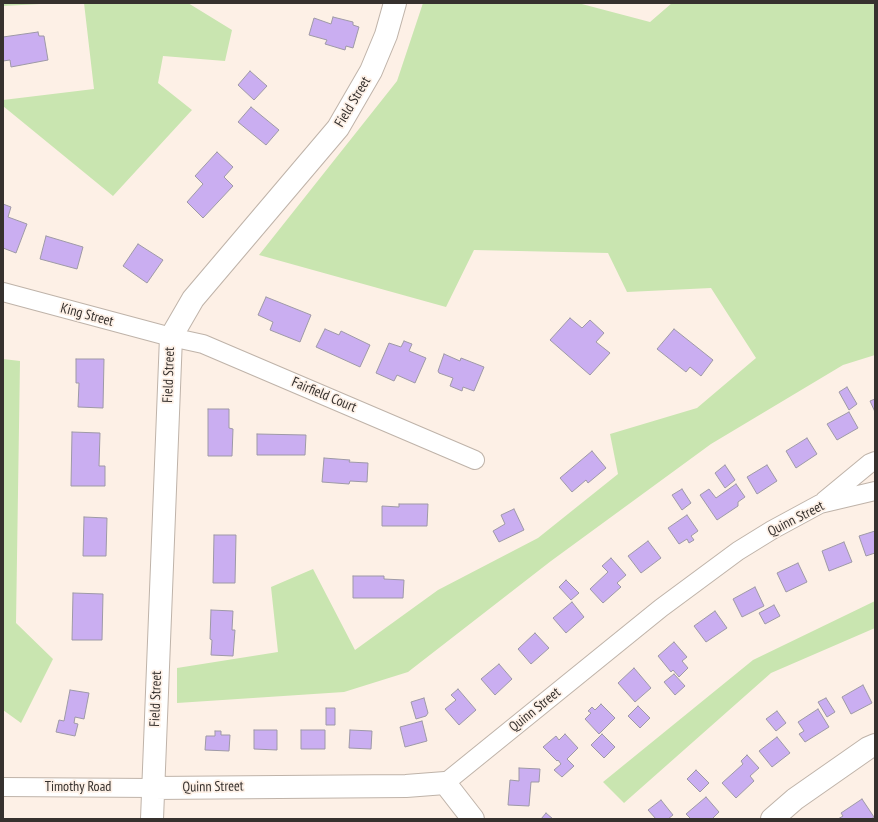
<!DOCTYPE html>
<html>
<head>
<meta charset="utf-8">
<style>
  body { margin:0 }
  #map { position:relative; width:878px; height:822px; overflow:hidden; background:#fdf0e6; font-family:"PT Sans Narrow",sans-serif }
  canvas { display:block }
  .frame { position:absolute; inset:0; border:4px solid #36312e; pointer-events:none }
</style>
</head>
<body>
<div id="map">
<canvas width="878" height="822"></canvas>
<div class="frame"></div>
</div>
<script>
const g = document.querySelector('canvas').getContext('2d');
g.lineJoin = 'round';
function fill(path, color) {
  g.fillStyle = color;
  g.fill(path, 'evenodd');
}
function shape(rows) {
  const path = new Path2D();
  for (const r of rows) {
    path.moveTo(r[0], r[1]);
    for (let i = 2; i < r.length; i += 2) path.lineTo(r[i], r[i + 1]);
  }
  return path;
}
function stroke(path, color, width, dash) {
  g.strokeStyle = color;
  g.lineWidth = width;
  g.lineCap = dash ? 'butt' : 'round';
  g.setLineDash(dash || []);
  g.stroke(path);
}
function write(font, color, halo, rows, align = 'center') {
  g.font = font + ' "PT Sans Narrow",sans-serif';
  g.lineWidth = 3.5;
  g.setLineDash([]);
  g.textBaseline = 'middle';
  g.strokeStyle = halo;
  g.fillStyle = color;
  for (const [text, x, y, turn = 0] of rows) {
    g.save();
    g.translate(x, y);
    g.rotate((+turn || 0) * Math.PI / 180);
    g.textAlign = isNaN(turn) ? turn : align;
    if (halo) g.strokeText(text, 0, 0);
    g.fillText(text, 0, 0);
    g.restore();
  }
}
fill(shape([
  [3,3,59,3,3,6],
  [84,3,188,3,232,30,225,61,163,56,158,83,192,110,113,196,3,106,3,100,94,89],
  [423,3,578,3,650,22,672,3,875,3,875,355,843,365,711,444,551,561,408,672,344,692,177,703,177,668,278,652,271,587,313,569,355,650,438,590,538,538,618,474,610,434,697,408,756,358,711,288,627,292,608,253,474,250,446,307,259,255,397,81],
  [3,359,20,361,16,623,53,659,21,723,3,710],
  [875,601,875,628,771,673,624,803,603,782,753,660]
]), '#c9e5b0');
const building = shape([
  [333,17,353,22,353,25,359,27,353,48,346,46,345,50,325,44,327,40,309,35,314,18,331,24,333,17],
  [38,32,39,36,44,36,48,60,11,67,10,60,3,61,3,37,38,32],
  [250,71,267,86,254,100,238,85,250,71],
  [251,107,279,130,266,145,238,122,251,107],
  [217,152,233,167,224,177,233,186,203,218,187,202,203,184,195,176,217,152],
  [3,204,11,207,8,217,27,224,16,253,3,248,3,204],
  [46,236,83,247,77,269,40,259,46,236],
  [138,244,163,260,147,283,123,266,138,244],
  [266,297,311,315,300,342,270,330,273,322,258,315,266,297],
  [570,318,582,328,590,320,604,333,596,342,610,353,590,375,550,340,570,318],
  [325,329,339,335,341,331,370,345,360,367,316,347,325,329],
  [674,329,713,360,701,376,690,367,686,372,657,349,674,329],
  [404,341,412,344,409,351,426,358,415,383,397,375,394,381,376,373,389,343,401,347,404,341],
  [444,354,460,361,461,358,484,367,474,391,463,387,462,391,450,386,453,378,439,373,438,371,444,354],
  [76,359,104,359,103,408,78,407,79,383,76,383,76,359],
  [847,387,857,404,849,410,839,392,847,387],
  [875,399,875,412,870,401,875,399],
  [208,409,229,409,229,428,233,429,232,456,208,456,208,409],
  [849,412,858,428,837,440,827,424,849,412],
  [72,432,100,433,99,466,105,466,105,486,71,486,72,432],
  [257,434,306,435,305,455,257,455,257,434],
  [807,438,817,454,796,468,786,451,807,438],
  [592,451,606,468,588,483,586,480,572,492,560,478,592,451],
  [324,458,350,460,349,462,368,463,367,482,350,481,349,484,322,482,324,458],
  [725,465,735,480,725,488,715,473,725,465],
  [767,465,777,481,757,494,747,477,767,465],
  [736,484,745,497,738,502,738,506,717,520,700,495,709,489,716,498,736,484],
  [682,489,691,503,682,510,672,495,682,489],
  [399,504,428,504,427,526,382,526,382,506,399,507,399,504],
  [514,509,524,530,499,542,493,531,505,524,501,515,514,509],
  [687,515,698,531,691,536,694,540,689,543,687,539,679,544,668,528,687,515],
  [84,517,107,518,106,556,83,556,84,517],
  [875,531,875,553,866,556,859,536,875,531],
  [214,535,236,535,235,583,213,583,214,535],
  [648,541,661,558,641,573,628,556,648,541],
  [844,542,852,562,829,571,822,551,844,542],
  [611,558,626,575,617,583,621,587,603,603,590,589,608,572,602,566,611,558],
  [798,563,807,582,786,592,777,573,798,563],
  [353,576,384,576,384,579,404,580,403,598,353,598,353,576],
  [566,580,579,593,571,600,559,587,566,580],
  [755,587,764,606,742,617,733,599,755,587],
  [73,593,103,594,102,640,72,640,73,593],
  [572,602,584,617,566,633,553,618,572,602],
  [774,605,780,616,765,624,759,613,774,605],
  [211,610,233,611,232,630,235,630,233,656,211,655,212,640,210,639,211,610],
  [715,611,727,628,706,642,694,626,715,611],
  [535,633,549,648,531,664,518,649,535,633],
  [674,642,687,657,682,661,688,668,679,677,673,670,671,672,658,656,674,642],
  [499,664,512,679,495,695,481,679,499,664],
  [634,668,651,688,635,702,618,683,634,668],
  [674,674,685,686,675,695,664,682,674,674],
  [863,685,872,703,851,714,842,697,863,685],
  [458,689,476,710,459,725,445,709,456,700,451,695,458,689],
  [70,690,89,693,84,719,75,717,74,723,78,724,75,736,56,732,59,720,64,721,70,690],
  [424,698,428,713,426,716,416,719,411,702,424,698],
  [826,698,835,712,827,717,818,702,826,698],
  [601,704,615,718,599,734,585,719,591,713,588,711,592,707,595,710,601,704],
  [638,706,650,718,640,728,628,716,638,706],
  [326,708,335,708,335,725,326,725,326,708],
  [818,709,829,727,805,742,799,734,804,731,798,722,818,709],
  [777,711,786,723,776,731,766,719,777,711],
  [422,721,427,741,405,747,400,727,422,721],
  [254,730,277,730,277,750,254,749,254,730],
  [301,730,325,730,325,749,301,749,301,730],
  [350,730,372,731,371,749,349,748,350,730],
  [215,731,221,731,221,735,230,735,229,751,205,750,206,736,215,736,215,731],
  [565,734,578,748,567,759,574,766,562,777,554,770,561,764,558,760,557,761,543,747,556,736,559,740,565,734],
  [602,734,615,747,604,758,591,745,602,734],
  [777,737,790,753,772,767,759,751,777,737],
  [747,755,759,768,750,776,754,781,736,798,722,783,743,764,741,761,747,755],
  [519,768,540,769,539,782,531,782,529,806,508,805,510,780,519,781,519,768],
  [696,770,709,783,700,792,687,779,696,770],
  [706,797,719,812,712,819,691,819,686,814,706,797],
  [862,799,874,817,871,819,838,819,843,816,841,813,862,799],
  [661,800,673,815,668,819,656,819,648,810,661,800],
  [546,813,553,819,541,819,546,813]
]);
fill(building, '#caaef1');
stroke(building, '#9e99a6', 1);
const street = shape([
  [3,292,171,337,203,344,475,460],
  [824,501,870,463,875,461],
  [445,783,661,608,738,551,772,530,820,504,875,491],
  [3,787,153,788]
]);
const secondary = shape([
  [153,788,406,786,445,783,473,819],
  [152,819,171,337,193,299,338,128,371,71,386,35,395,3],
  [772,819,795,799,868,748,875,745]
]);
stroke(street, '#bfb3a9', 20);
stroke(secondary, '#bfb3a9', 24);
stroke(street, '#fff', 18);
stroke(secondary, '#fff', 22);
write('14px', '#36312e', '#fdf0e6', [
  ["Field Street",353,102,-59],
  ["King Street",87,315,15],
  ["Field Street",169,375,-88],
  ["Fairfield Court",324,395,23],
  ["Quinn Street",796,519,-27],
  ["Field Street",156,699,-88],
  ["Quinn Street",535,710,-39],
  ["Timothy Road",78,787],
  ["Quinn Street",213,787,-1]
]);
</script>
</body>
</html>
